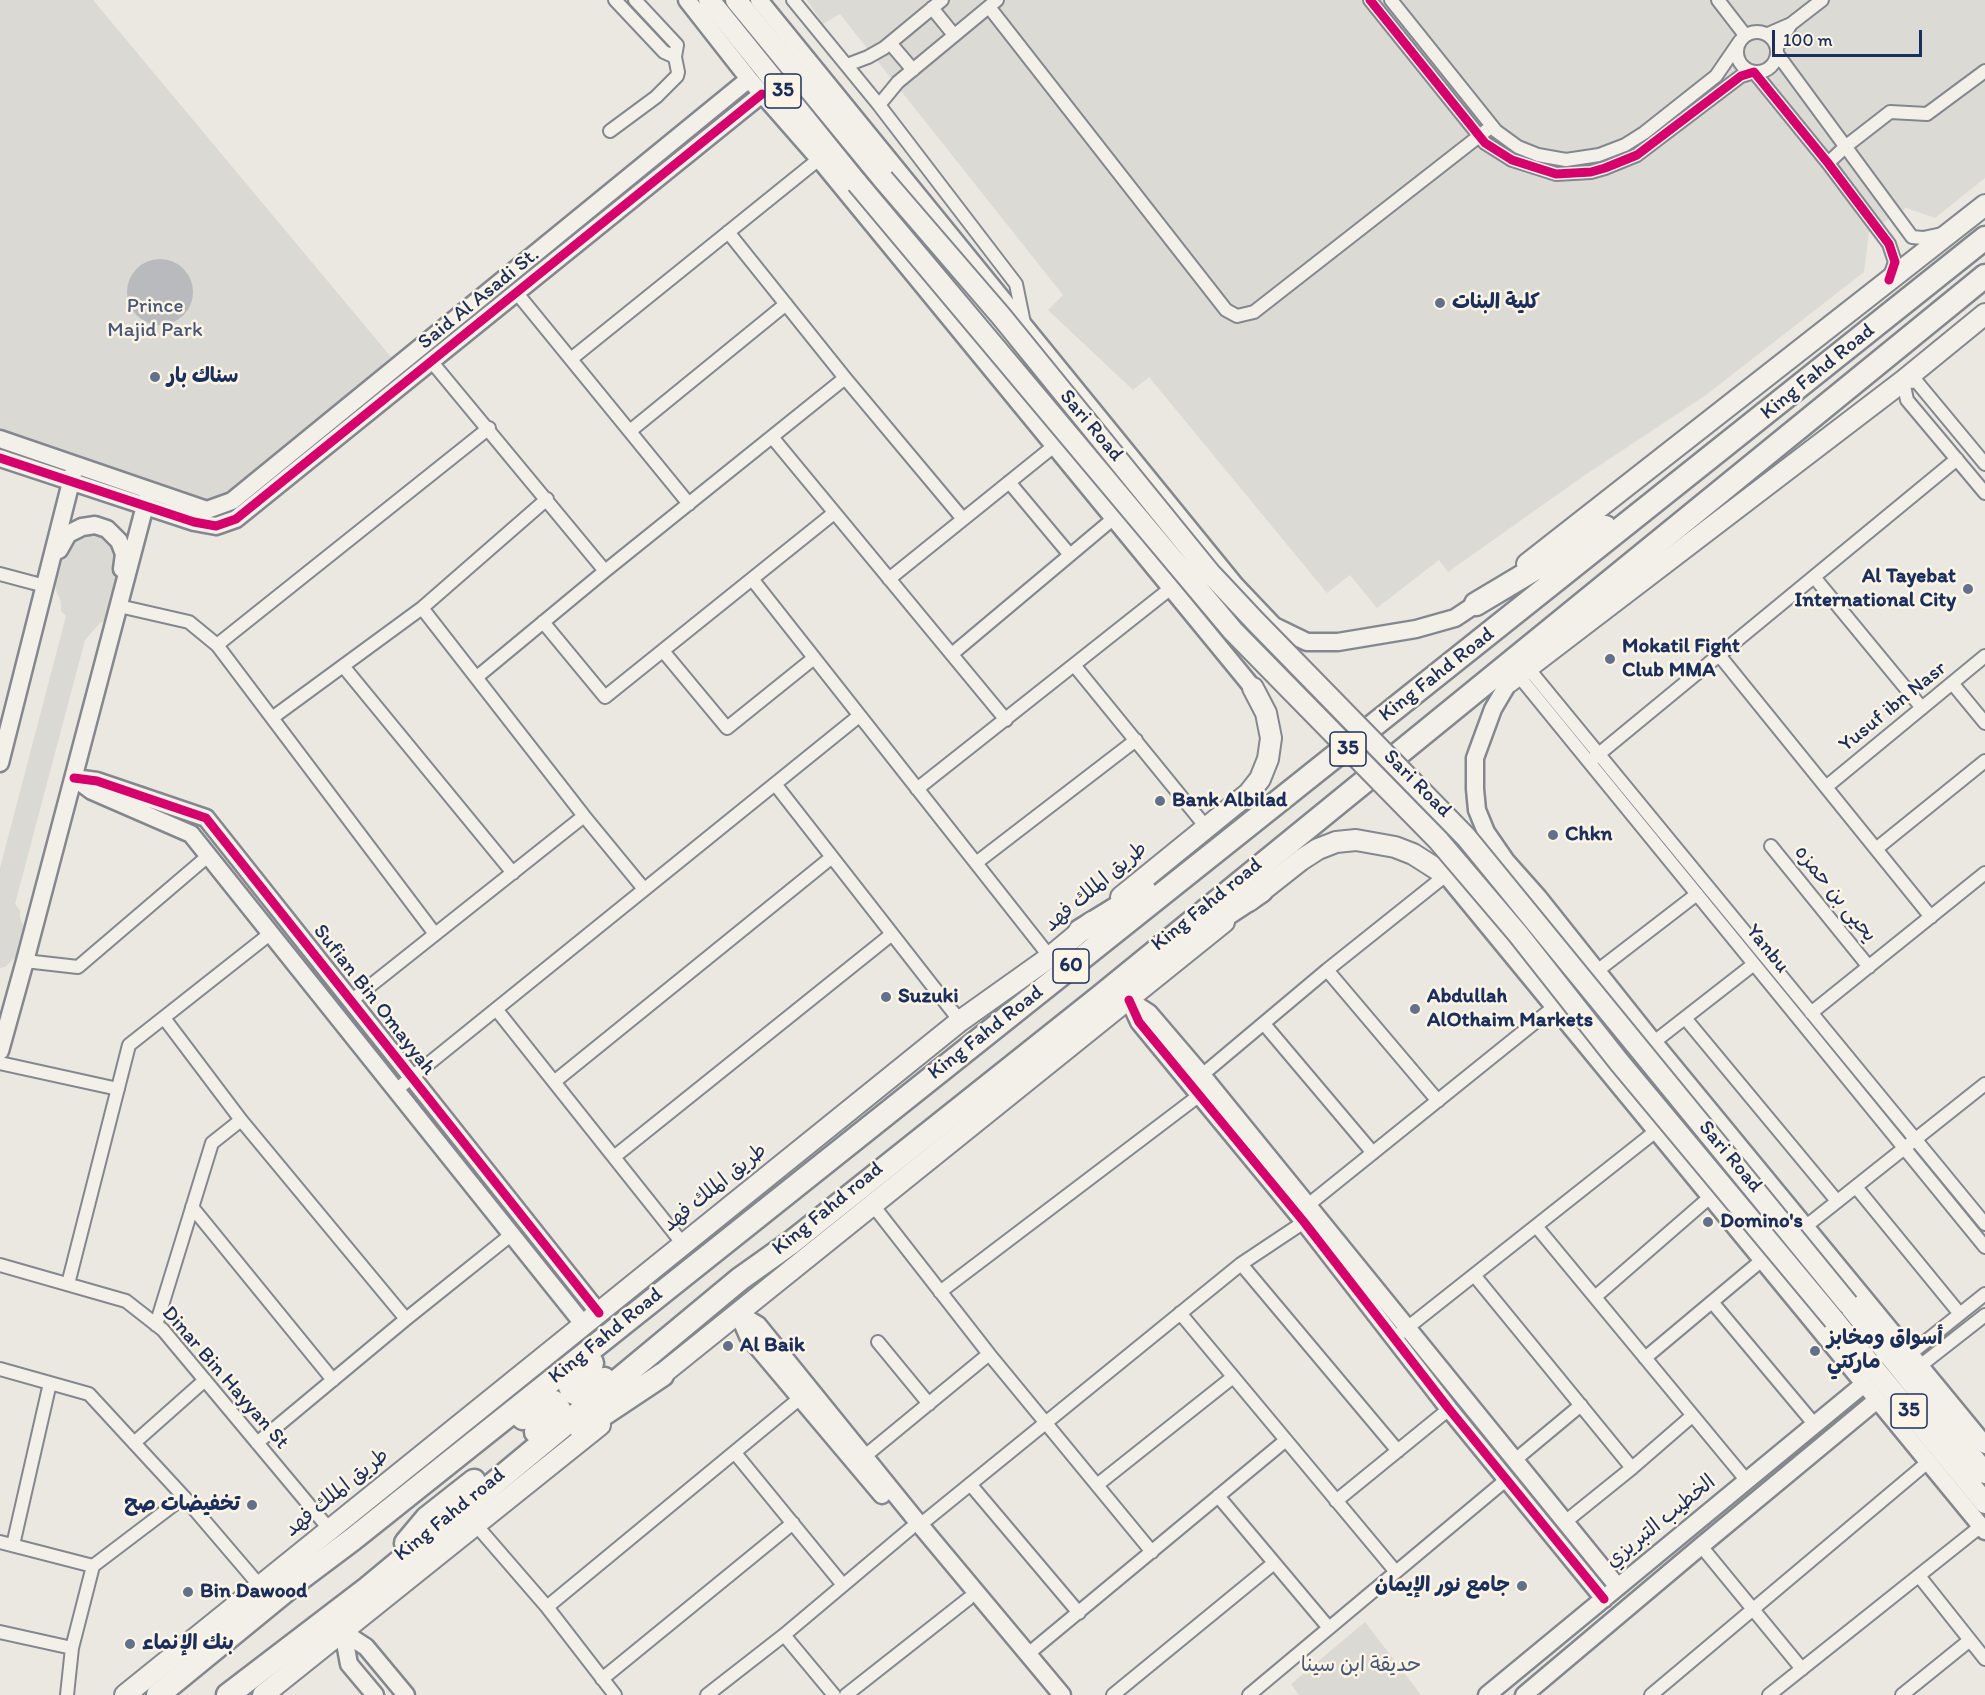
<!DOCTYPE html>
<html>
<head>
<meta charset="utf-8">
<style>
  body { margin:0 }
  #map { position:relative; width:1985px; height:1695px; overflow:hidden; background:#eae8e1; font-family:Itim,sans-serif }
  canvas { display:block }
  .scale { position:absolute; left:1772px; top:30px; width:150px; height:27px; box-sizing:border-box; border:3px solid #1b2f5e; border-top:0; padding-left:8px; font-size:18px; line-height:21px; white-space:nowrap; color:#1b2f5e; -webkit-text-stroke:4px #fcf5e5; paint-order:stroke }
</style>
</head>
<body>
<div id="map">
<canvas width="1985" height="1695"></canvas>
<div class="scale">100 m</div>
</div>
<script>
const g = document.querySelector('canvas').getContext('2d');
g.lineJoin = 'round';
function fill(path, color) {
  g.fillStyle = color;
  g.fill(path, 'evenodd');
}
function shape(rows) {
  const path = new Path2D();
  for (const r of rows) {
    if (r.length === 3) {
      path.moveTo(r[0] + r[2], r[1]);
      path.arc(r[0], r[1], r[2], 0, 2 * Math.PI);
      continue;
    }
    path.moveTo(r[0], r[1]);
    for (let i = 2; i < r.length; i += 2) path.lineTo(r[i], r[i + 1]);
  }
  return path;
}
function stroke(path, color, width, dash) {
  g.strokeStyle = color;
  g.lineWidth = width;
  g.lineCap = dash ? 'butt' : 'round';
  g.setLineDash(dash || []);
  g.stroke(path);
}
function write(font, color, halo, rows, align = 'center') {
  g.font = font + ' Itim,"Playpen Sans Arabic",sans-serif';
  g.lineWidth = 5;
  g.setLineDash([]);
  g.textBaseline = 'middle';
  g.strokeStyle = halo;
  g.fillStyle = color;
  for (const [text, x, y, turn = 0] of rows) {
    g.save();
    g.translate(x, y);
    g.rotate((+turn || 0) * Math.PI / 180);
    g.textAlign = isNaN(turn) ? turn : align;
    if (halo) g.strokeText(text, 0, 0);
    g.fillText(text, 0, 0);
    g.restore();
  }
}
fill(shape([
  [807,0,1985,0,1985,178,1935,218,1906,208,1869,232,1864,272,1706,395,1585,475,1448,572,1439,560,1377,608,1350,575,1327,593,1149,377,1133,390,1048,310,1063,295,840,14,823,24]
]), '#dbdad5');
fill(shape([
  [0,0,93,0,391,357,229,497,206,502,0,429],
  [91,528,109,533,122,556,106,620,100,623,85,640,15,904,20,910,20,917,25,930,21,952,5,967,0,968,0,868,66,616,61,611,61,602,56,590,56,583,67,544],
  [1365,1622,1421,1695,1299,1695,1291,1684]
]), '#dbd9d4');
fill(shape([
  [160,292,33]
]), '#b8babe');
const street = shape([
  [615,0,664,52,675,57],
  [793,0,879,105,1016,284,1024,323],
  [1370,0,1485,143,1512,160,1556,174,1591,172,1605,168,1637,155,1741,76,1754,72,1828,163,1889,244,1895,262,1889,279],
  [1391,0,1496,131,1518,147,1538,155,1566,160,1599,155,1625,145,1644,133,1716,76,1740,41],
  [1718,0,1745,35],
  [989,7,1226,310,1237,316,1254,312,1492,126],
  [932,8,954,35],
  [1791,24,1822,0],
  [1757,52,20],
  [1768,34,1791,24,1777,47],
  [890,43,913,70],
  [1778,55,1912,237,1923,238,1942,234],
  [847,65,868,57,884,48,942,0],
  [879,105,898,82,997,0],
  [610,131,656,97,677,76,678,72,675,57,677,45,635,0],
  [1828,163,1845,147,1890,112,1927,114,1985,71],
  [728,232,845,378,963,519],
  [516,292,689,504],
  [571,359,819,159],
  [431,361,605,571],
  [630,431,786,304],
  [772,437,1006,720],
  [1985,464,1917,382,1903,381,1907,400,1985,493],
  [1009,482,1070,555],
  [0,574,45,586],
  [1814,577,1922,708],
  [752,579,1050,957],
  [889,579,1054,446],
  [119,606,189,622,217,645,435,934],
  [422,608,584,816,644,889],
  [543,622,605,697,834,513],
  [217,645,489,428],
  [663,651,727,728,814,658],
  [952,654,1114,518],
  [1719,655,1931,917],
  [1074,665,1206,827],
  [343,666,513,873],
  [1528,668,1985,1224],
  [1518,675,1985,1247],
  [477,677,605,571,845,378],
  [1952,683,1985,723],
  [272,718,422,608,547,499],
  [1594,758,1957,459],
  [775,784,960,1021],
  [1826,787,1985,656],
  [917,789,1171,588],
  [1771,846,1869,967],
  [1876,849,1985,761],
  [976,863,1136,740],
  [25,961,78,967,208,856],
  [1327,970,1438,1101],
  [1597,971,1697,894],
  [351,1001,584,816],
  [496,1009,683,1244],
  [1811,1013,1985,873],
  [164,1018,241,1120,406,1319],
  [1685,1018,1837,1201],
  [1264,1024,1373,1153],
  [1654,1042,1754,964],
  [0,1063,118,1089],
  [1202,1075,1327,970,1446,875],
  [554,1082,832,857],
  [396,1090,859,716],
  [614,1157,892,934],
  [1856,1187,1960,1314],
  [872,1204,989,1354,1152,1552],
  [1308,1205,1554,1007],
  [192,1207,333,1380],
  [1536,1226,1747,1481],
  [1805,1227,1985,1084],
  [1241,1264,1398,1451],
  [0,1265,126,1301,163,1330,330,1530],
  [1474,1275,1632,1468],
  [68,1284,129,1045,271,933],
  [940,1292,1205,1091],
  [1595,1297,1710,1197],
  [1712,1302,1815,1425],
  [1180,1313,1396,1572],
  [156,1325,212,1143,241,1120],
  [1402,1332,1656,1131],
  [878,1342,929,1404],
  [1910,1354,1985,1294],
  [1645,1358,1762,1260],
  [1920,1366,1985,1315],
  [0,1369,89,1394,184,1497],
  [134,1443,205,1380],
  [257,1443,406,1319,512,1234],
  [735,1453,843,1585],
  [865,1456,989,1354],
  [1515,1460,1581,1405],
  [970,1484,1079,1613],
  [1097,1485,1233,1377],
  [1218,1496,1329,1628],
  [1336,1501,1449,1409],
  [1565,1522,1632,1468,1692,1416],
  [476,1525,547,1607,615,1695],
  [920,1525,1241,1264,1304,1222],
  [0,1542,93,1566],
  [13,1545,50,1383],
  [1701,1546,1802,1669],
  [1919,1576,1985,1659],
  [547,1607,805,1394],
  [0,1632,72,1648],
  [784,1635,834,1695],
  [1028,1654,1286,1440],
  [602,1679,793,1523],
  [67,1695,72,1648,93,1566,184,1497,260,1586],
  [707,1695,784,1635,910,1529],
  [846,1695,968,1599],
  [1113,1695,1274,1563],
  [1249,1695,1507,1479],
  [1651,1695,1928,1462],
  [1769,1695,1981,1526],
  [1902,1695,1970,1640]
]);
const secondary = shape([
  [687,0,749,79,819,159,1253,688],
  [759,0,1235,585,1274,626,1307,642,1338,642,1416,629,1455,618,1476,604],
  [0,439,207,510,232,501,749,79],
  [0,458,194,522,216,526,236,519,762,94],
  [59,550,68,534,82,527,95,525,107,529,119,541,124,554,122,569],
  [1509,682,1493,709,1475,758,1475,789,1477,810,1486,832,1506,861,1538,897,1651,1039,1985,1445],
  [0,763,74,470],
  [74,778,97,781,206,818,599,1313],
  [77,780,92,791,191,834,584,1325],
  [1446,875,1985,1531],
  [1129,1000,1149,1013,1202,1075,1618,1587],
  [1129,1000,1139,1022,1304,1222,1449,1409,1604,1599],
  [0,1051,25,961,147,498],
  [738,1313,758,1325,920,1525,1062,1695],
  [738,1313,748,1336,882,1495],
  [343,1632,366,1647,406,1695],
  [343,1632,349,1664,375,1695],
  [1487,1695,1864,1384],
  [1524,1695,1701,1546,1877,1400]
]);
const primary = shape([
  [709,0,857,183],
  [736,0,883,179],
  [1527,564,1985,205],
  [1509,682,1903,381,1985,314],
  [1121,897,1249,793,1260,779,1268,759,1271,738,1266,713,1253,688],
  [1249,901,1301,860,1318,849,1336,842,1356,840,1395,847,1413,854,1446,875],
  [1848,1304,1985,1473],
  [1834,1320,1985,1503],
  [651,1383,1224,922],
  [125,1695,960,1021,1050,957,1092,922],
  [263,1695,600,1425]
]);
const highway = shape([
  [1476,604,1605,527],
  [1205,928,1261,891],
  [1080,931,1145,891],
  [592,1363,575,1377,570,1387,574,1393,582,1394,590,1390,604,1379],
  [523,1418,548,1402,554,1402,559,1409,551,1420,536,1432],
  [581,1429,662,1375],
  [406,1543,427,1518,474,1481],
  [158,1695,301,1578,353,1539,1985,238],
  [228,1695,368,1588,740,1279,792,1242,1101,996,1985,276]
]);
stroke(street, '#84878d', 16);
stroke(secondary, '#84878d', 21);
stroke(primary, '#84878d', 24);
stroke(highway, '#84878d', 27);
stroke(street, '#f3f0ea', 12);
stroke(secondary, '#f3f0ea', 16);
stroke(primary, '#f3f0ea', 20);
stroke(highway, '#f3f0ea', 22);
const primaryBridge = shape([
  [883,179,1001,316,1210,573,1255,621,1466,837,1848,1304],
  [857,183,1233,631,1438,840,1518,934,1619,1062,1834,1320]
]);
stroke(primaryBridge, '#84878d', 24, []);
stroke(primaryBridge, '#f3f0ea', 20);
stroke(shape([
  [1370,0,1485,143,1512,160,1556,174,1591,172,1605,168,1637,155,1741,76,1754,72,1828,163,1889,244,1895,262,1889,280],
  [0,458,194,522,216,526,236,519,762,94],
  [74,778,97,781,206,818,599,1313],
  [1129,1000,1139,1022,1304,1222,1449,1409,1604,1599]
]), '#d6006c', 9);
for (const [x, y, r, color] of [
  [1440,303,6,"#63708c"],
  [155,377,6,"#63708c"],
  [1968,589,6,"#63708c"],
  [1610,659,6,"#63708c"],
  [1160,801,6,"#63708c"],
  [1553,835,6,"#63708c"],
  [886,997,6,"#63708c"],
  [1415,1009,6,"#63708c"],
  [1708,1222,6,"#63708c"],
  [728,1346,6,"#63708c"],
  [1815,1351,6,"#63708c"],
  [252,1505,6,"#63708c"],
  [1522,1586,6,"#63708c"],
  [188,1592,6,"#63708c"],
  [130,1644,6,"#63708c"]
]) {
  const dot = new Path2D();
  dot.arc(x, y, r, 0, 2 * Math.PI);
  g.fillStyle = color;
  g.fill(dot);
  stroke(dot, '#fcf5e5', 2);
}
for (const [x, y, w] of [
  [783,91,36],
  [1348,749,36],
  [1071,966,36],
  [1909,1411,36]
]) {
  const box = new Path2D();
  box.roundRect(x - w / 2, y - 17, w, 34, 4.5);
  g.fillStyle = '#fcf5e5';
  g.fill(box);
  stroke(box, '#1b2f5e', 1.5);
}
write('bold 20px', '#1b2f5e', null, [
  ["35",783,91],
  ["35",1348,749],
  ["60",1071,966],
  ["35",1909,1411]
]);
write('21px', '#1b2f5e', '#fcf5e5', [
  ["Said Al Asadi St.",479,299,-39],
  ["King Fahd Road",1818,372,-39],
  ["Sari Road",1091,426,50],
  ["King Fahd Road",1437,675,-38],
  ["Yusuf ibn Nasr",1893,707,-39],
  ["Sari Road",1417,784,45],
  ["طريق الملك فهد",1096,887,-40],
  ["يحيى بن حمزه",1835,894,51],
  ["King Fahd road",1207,905,-39],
  ["Yanbu",1767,949,51],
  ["Sufian Bin Omayyah",374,1000,52],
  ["King Fahd Road",986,1033,-38],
  ["Sari Road",1730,1157,50],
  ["طريق الملك فهد",715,1188,-39],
  ["King Fahd road",828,1209,-39],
  ["King Fahd Road",606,1336,-39],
  ["Dinar Bin Hayyan St",225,1378,49],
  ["طريق الملك فهد",337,1493,-39],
  ["King Fahd road",450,1515,-39],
  ["الخطيب التبريزي",1661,1522,-39]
]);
write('bold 21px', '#1b2f5e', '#fcf5e5', [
  ["كلية البنات",1452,303],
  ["سناك بار",167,377],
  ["Al Tayebat",1956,577,"right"],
  ["International City",1956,601,"right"],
  ["Mokatil Fight",1622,647],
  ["Club MMA",1622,671],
  ["Bank Albilad",1172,801],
  ["Chkn",1565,835],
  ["Suzuki",898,997],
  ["Abdullah",1427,997],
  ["AlOthaim Markets",1427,1021],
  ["Domino's",1720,1222],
  ["أسواق ومخابز",1827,1339],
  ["ماركتي",1827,1363],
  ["Al Baik",740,1346],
  ["تخفيضات صح",240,1505,"right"],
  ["جامع نور الإيمان",1510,1586,"right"],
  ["Bin Dawood",200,1592],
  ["بنك الإنماء",142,1644]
], 'left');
write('21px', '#485679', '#fcf5e5', [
  ["Prince",155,307],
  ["Majid Park",155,331],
  ["حديقة ابن سينا",1361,1666]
]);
</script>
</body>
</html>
